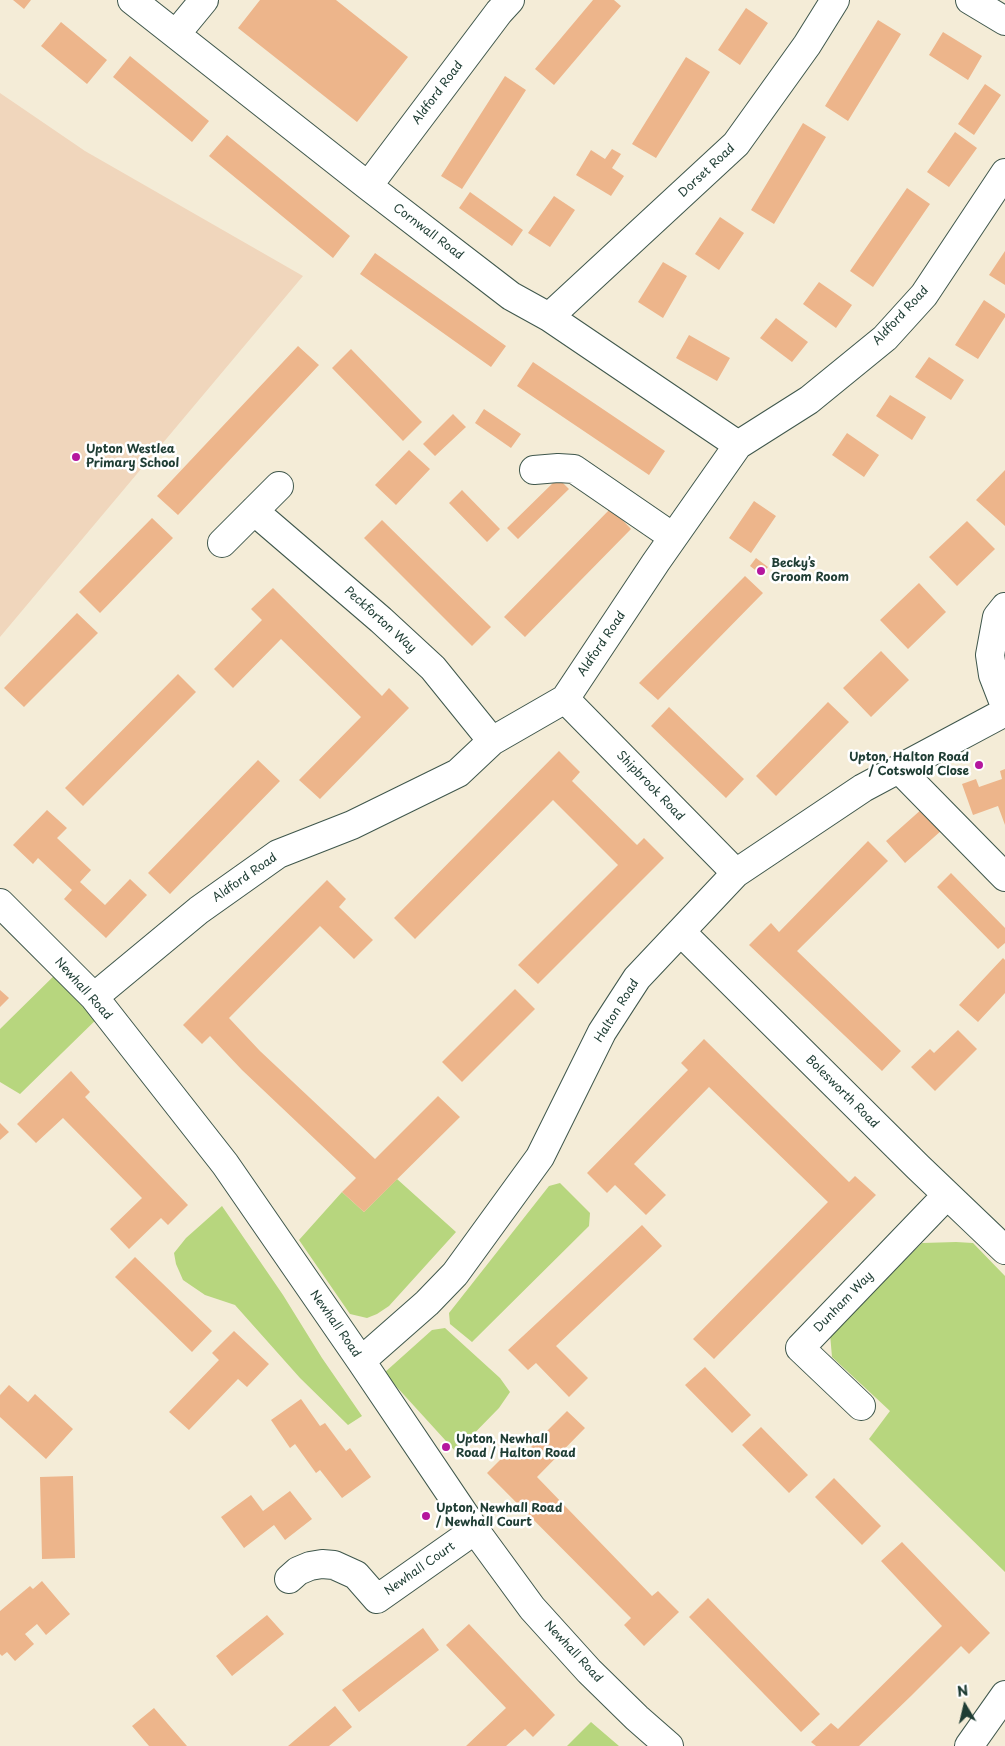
<!DOCTYPE html>
<html>
<head>
<meta charset="utf-8">
<style>
  body { margin:0 }
  #map { position:relative; width:1005px; height:1746px; overflow:hidden; background:#f4ecd7; font-family:"Playpen Sans",sans-serif }
  canvas { display:block }
  .north { position:absolute; left:940px; top:1681px; width:50px; height:50px; -webkit-text-stroke:4px #fff; paint-order:stroke; rotate:351deg; font-size:14px; font-weight:700; line-height:20px; text-align:center; color:#1f3d34 }
  .north::after { content:''; display:block; margin:auto; width:18px; height:22px; background:#1f3d34; clip-path:polygon(50% 0,100% 100%,50% 72%,0 100%) }
</style>
</head>
<body>
<div id="map">
<canvas width="1005" height="1746"></canvas>
<div class="north">N</div>
</div>
<script>
const g = document.querySelector('canvas').getContext('2d');
g.lineJoin = 'round';
function fill(path, color) {
  g.fillStyle = color;
  g.fill(path, 'evenodd');
}
function shape(rows) {
  const path = new Path2D();
  for (const r of rows) {
    path.moveTo(r[0], r[1]);
    for (let i = 2; i < r.length; i += 2) path.lineTo(r[i], r[i + 1]);
  }
  return path;
}
function stroke(path, color, width, dash) {
  g.strokeStyle = color;
  g.lineWidth = width;
  g.lineCap = dash ? 'butt' : 'round';
  g.setLineDash(dash || []);
  g.stroke(path);
}
function write(font, color, halo, rows, align = 'center') {
  g.font = font + ' "Playpen Sans",sans-serif';
  g.lineWidth = 5;
  g.setLineDash([]);
  g.textBaseline = 'middle';
  g.strokeStyle = halo;
  g.fillStyle = color;
  for (const [text, x, y, turn = 0] of rows) {
    g.save();
    g.translate(x, y);
    g.rotate((+turn || 0) * Math.PI / 180);
    g.textAlign = isNaN(turn) ? turn : align;
    if (halo) g.strokeText(text, 0, 0);
    g.fillText(text, 0, 0);
    g.restore();
  }
}
fill(shape([
  [0,93,85,151,303,276,0,637]
]), '#f0d6bc');
fill(shape([
  [64,966,105,1011,20,1094,0,1082,0,1029],
  [397,1179,456,1232,389,1306,377,1314,367,1318,350,1314,299,1240,342,1192,364,1212],
  [560,1183,590,1213,589,1226,472,1342,450,1324,449,1313,549,1186],
  [222,1206,283,1295,322,1358,362,1416,348,1425,300,1378,235,1305,205,1295,183,1280,176,1264,174,1253,186,1238],
  [956,1242,973,1243,1005,1276,1005,1572,869,1439,890,1411,832,1357,830,1334,922,1243],
  [445,1328,500,1378,510,1392,499,1408,456,1452,384,1373,432,1330],
  [591,1722,619,1746,567,1746]
]), '#b7d67e');
fill(shape([
  [13,0,31,0,24,9],
  [260,0,336,0,408,57,357,122,238,28],
  [593,0,614,0,621,6,554,85,535,69],
  [746,8,768,23,740,65,718,50],
  [878,20,901,34,848,121,825,106],
  [61,22,107,60,87,84,41,46],
  [943,32,982,56,968,80,929,55],
  [130,56,209,121,192,142,113,77],
  [686,57,710,72,656,158,632,144],
  [505,76,526,90,462,189,441,176],
  [985,84,1001,95,974,135,958,124],
  [803,123,826,137,774,224,751,210],
  [955,132,977,148,949,187,927,172],
  [227,135,350,236,333,258,209,156],
  [612,149,621,154,612,168,624,176,611,196,576,175,591,150,605,159],
  [907,188,930,204,873,287,850,271],
  [470,192,523,230,512,246,459,208],
  [554,196,575,210,550,247,528,233],
  [720,217,744,233,719,270,695,254],
  [1005,251,1005,285,989,275],
  [375,253,506,346,491,367,360,274],
  [663,262,687,276,663,318,638,302],
  [819,282,852,305,836,328,803,304],
  [984,300,1005,314,1005,317,978,359,955,345],
  [776,318,808,342,792,362,760,338],
  [689,335,730,358,717,381,676,358],
  [298,346,319,365,178,515,157,496],
  [351,349,422,422,403,441,332,368],
  [929,357,964,380,951,400,915,377],
  [533,362,665,451,649,475,517,386],
  [890,395,926,417,912,440,876,416],
  [484,409,521,434,511,448,475,423],
  [453,414,466,427,435,456,423,444],
  [847,433,879,455,864,477,832,455],
  [409,450,430,469,396,505,375,485],
  [1005,470,1005,526,976,500],
  [558,478,569,489,518,539,507,528],
  [462,490,500,529,487,542,449,503],
  [754,501,776,516,751,553,729,538],
  [611,508,631,529,525,637,504,617],
  [152,518,173,538,100,613,79,592],
  [382,520,491,627,472,646,364,538],
  [967,521,995,549,957,586,929,557],
  [756,558,768,567,762,575,750,566],
  [745,576,763,593,658,700,639,683],
  [919,583,946,612,908,649,880,620],
  [273,588,382,696,389,688,409,708,320,799,299,780,361,717,281,639,233,688,214,669,262,620,251,609],
  [77,613,98,633,24,707,4,688],
  [881,651,909,680,871,717,843,688],
  [178,674,196,692,83,806,65,788],
  [828,702,849,722,776,796,756,776],
  [669,707,744,779,726,798,651,726],
  [559,751,580,772,572,781,637,845,644,838,664,858,538,984,518,965,618,865,553,800,415,939,394,918],
  [258,760,280,781,170,894,148,873],
  [1005,769,1005,825,998,806,973,815,962,784,976,779,979,787,1002,779,1000,771],
  [923,808,942,830,905,863,886,841],
  [47,810,67,828,57,838,91,870,80,882,105,905,130,879,147,895,106,938,64,899,72,890,38,858,33,864,13,845],
  [868,841,888,861,797,951,901,1051,882,1071,749,945,771,923,779,932],
  [951,873,1005,928,1005,943,998,949,937,887],
  [327,880,346,899,339,907,373,940,354,959,320,926,229,1018,260,1051,375,1159,438,1096,460,1117,364,1212,342,1192,356,1178,242,1070,210,1036,202,1044,183,1025],
  [1003,958,1005,960,1005,993,978,1022,959,1005],
  [515,989,535,1009,462,1082,442,1062],
  [0,990,9,998,0,1007],
  [958,1030,977,1049,935,1091,911,1067,930,1049,934,1053],
  [704,1039,849,1182,855,1176,876,1195,714,1359,693,1339,828,1202,709,1087,634,1164,666,1195,646,1215,615,1185,607,1193,587,1173,688,1070,681,1063],
  [71,1071,90,1092,85,1097,188,1205,168,1225,161,1218,129,1249,110,1229,142,1198,63,1118,36,1143,17,1124],
  [0,1123,9,1132,0,1140],
  [642,1225,662,1246,556,1346,588,1378,569,1397,536,1363,528,1370,508,1350],
  [135,1257,212,1331,192,1352,115,1277],
  [234,1331,269,1364,247,1387,238,1379,189,1430,169,1412,219,1360,212,1353],
  [705,1367,751,1415,732,1433,685,1385],
  [9,1385,28,1402,35,1394,73,1429,46,1459,0,1417,0,1395],
  [301,1399,320,1426,325,1423,346,1451,350,1448,371,1477,342,1498,320,1470,316,1473,295,1444,290,1448,271,1420],
  [567,1411,585,1428,537,1477,652,1596,658,1591,679,1612,644,1646,624,1625,631,1618,487,1473,510,1450,519,1459],
  [761,1427,808,1475,789,1493,742,1445],
  [73,1476,75,1558,42,1559,40,1477],
  [834,1478,881,1526,862,1545,815,1497],
  [290,1491,312,1519,285,1540,274,1525,244,1548,221,1517,251,1495,263,1511],
  [902,1542,990,1633,969,1654,961,1646,911,1696,859,1746,816,1746,811,1742,831,1723,838,1729,942,1626,881,1561],
  [42,1581,70,1614,46,1635,37,1624,25,1634,34,1644,15,1661,7,1652,2,1656,0,1654,0,1611,30,1586,33,1589],
  [708,1598,820,1714,801,1732,689,1617],
  [267,1615,284,1634,232,1676,216,1656],
  [469,1624,555,1715,533,1737,525,1729,506,1746,466,1746,506,1708,446,1645],
  [423,1628,439,1650,359,1712,342,1690],
  [335,1706,352,1727,329,1746,288,1746],
  [154,1708,187,1746,149,1746,132,1726]
]), '#edb58b');
const minor = shape([
  [132,0,368,186,511,296,549,317,738,445],
  [970,0,1005,21],
  [176,34,204,0],
  [368,186,499,12,510,0],
  [549,317,736,144,807,45,835,0],
  [534,470,558,468,574,469,673,537],
  [254,511,381,620,433,668,492,741],
  [222,543,279,486],
  [1005,607,997,617,990,655,993,675,1005,706],
  [565,699,736,873],
  [899,769,1005,877],
  [0,903,94,997,225,1164,361,1361,475,1530,532,1608,589,1671,637,1718,669,1746],
  [681,932,918,1167,1005,1250],
  [94,997,199,910,278,854,352,825,458,773,492,741,565,699,656,562,738,445,809,400,885,338,924,295,1005,173],
  [361,1361,427,1303,455,1274,540,1157,602,1032,637,978,736,873,863,788,1005,712],
  [861,1406,800,1348,947,1195],
  [289,1579,298,1571,310,1566,322,1564,334,1565,356,1575,377,1599,475,1530],
  [969,1746,1005,1695]
]);
stroke(minor, '#3f574c', 30);
stroke(minor, '#fff', 28);
for (const [x, y, r, color] of [
  [76,457,5,"#b5179e"],
  [761,571,5,"#b5179e"],
  [979,765,5,"#b5179e"],
  [446,1447,5,"#b5179e"],
  [426,1516,5,"#b5179e"]
]) {
  const dot = new Path2D();
  dot.arc(x, y, r, 0, 2 * Math.PI);
  g.fillStyle = color;
  g.fill(dot);
  stroke(dot, '#fff', 2);
}
write('12px', '#1f3d34', '#fff', [
  ["Aldford Road",438,93,-53],
  ["Dorset Road",707,171,-43],
  ["Cornwall Road",428,232,37],
  ["Aldford Road",901,316,-47],
  ["Peckforton Way",380,620,42],
  ["Aldford Road",602,644,-56],
  ["Shipbrook Road",650,786,46],
  ["Aldford Road",245,878,-35],
  ["Newhall Road",83,989,48],
  ["Halton Road",617,1011,-58],
  ["Bolesworth Road",842,1092,45],
  ["Dunham Way",844,1302,-46],
  ["Newhall Road",335,1324,55],
  ["Newhall Court",420,1569,-35],
  ["Newhall Road",573,1652,47]
]);
write('bold 12px', '#1f3d34', '#fff', [
  ["Upton Westlea",86,450],
  ["Primary School",86,464],
  ["Becky’s",771,564],
  ["Groom Room",771,578],
  ["Upton, Halton Road",969,758,"right"],
  ["/ Cotswold Close",969,772,"right"],
  ["Upton, Newhall",456,1440],
  ["Road / Halton Road",456,1454],
  ["Upton, Newhall Road",436,1509],
  ["/ Newhall Court",436,1523]
], 'left');
</script>
</body>
</html>
